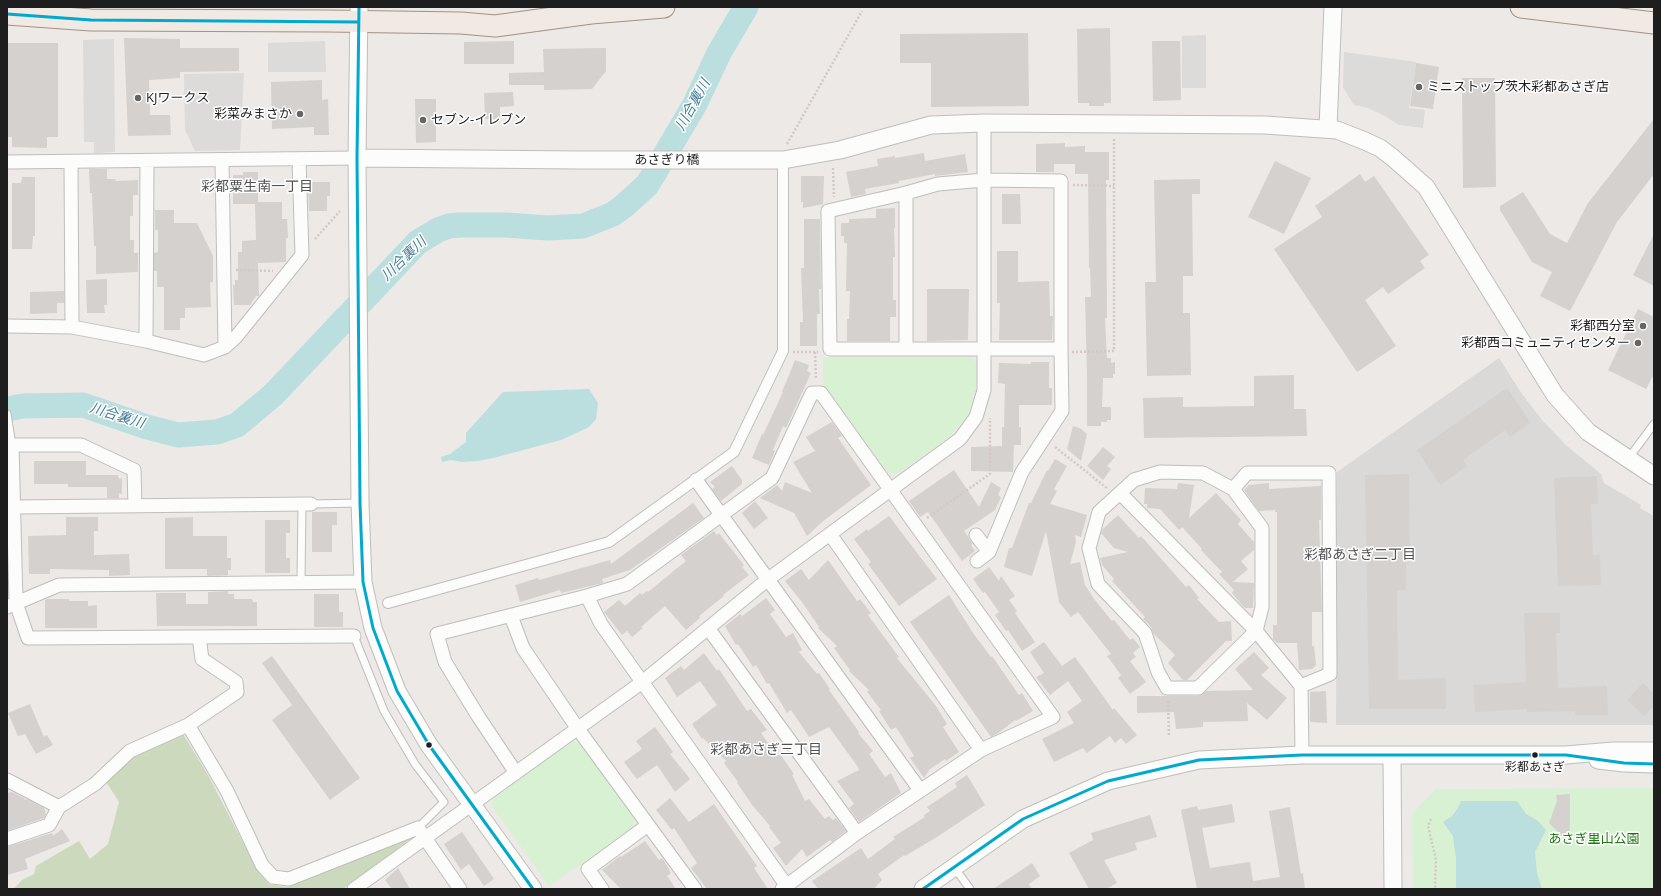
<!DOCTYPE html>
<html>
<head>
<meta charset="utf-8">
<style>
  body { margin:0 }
  #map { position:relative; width:1661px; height:896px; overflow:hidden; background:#ece9e6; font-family:"Open Sans",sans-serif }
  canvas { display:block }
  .frame { position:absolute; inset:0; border:8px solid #1e1e1e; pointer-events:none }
</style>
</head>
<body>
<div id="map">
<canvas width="1661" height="896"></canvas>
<div class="frame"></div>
</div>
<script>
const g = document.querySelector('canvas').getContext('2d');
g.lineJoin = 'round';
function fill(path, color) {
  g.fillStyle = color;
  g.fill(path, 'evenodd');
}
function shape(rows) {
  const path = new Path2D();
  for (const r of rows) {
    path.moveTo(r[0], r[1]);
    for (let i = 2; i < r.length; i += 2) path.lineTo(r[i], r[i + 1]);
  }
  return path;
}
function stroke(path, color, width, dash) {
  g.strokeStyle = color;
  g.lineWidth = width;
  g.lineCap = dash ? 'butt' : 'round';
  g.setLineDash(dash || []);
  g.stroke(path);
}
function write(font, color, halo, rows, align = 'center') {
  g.font = font + ' "Open Sans","Noto Sans JP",sans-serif';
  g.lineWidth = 3;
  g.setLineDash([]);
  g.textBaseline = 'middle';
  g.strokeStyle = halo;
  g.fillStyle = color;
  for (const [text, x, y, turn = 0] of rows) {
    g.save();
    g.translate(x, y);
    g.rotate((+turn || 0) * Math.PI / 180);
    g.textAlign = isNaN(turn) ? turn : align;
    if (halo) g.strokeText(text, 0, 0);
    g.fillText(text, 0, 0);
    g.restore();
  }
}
fill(shape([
  [1499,358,1522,394,1542,420,1566,445,1601,474,1604,483,1641,505,1640,508,1654,516,1654,725,1336,725,1337,472]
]), '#dbd9d8');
fill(shape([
  [179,733,183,734,208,775,257,870,269,884,287,887,413,837,343,889,14,889,22,880,34,874,36,866,79,841,90,859,108,844,119,802,105,780,130,755]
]), '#cdd9bc');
fill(shape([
  [823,357,971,357,977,363,976,391,967,416,950,437,897,474,888,473,823,384],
  [570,741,582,743,635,818,632,829,549,886,491,805,493,796],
  [1654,788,1654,889,1413,889,1412,814,1436,789]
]), '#d9f1d3');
fill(shape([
  [1206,35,1206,88,1182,88,1182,36],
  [114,39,115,152,94,153,94,142,84,142,83,40],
  [325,41,326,72,268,72,268,43],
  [1344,52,1416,62,1409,108,1425,110,1423,128,1399,125,1383,115,1368,108,1354,105,1343,87],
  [244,73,240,150,195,151,185,130,184,74]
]), '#dcdbda');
fill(shape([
  [589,389,598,403,596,419,589,427,561,440,493,458,478,461,462,462,451,460,442,462,441,457,450,454,466,442,466,433,503,392],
  [1461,801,1517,801,1526,814,1538,821,1546,830,1535,852,1537,873,1542,889,1456,889,1456,858,1453,836,1443,822,1452,816,1458,808]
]), '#bbdede');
stroke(shape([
  [7,409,23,406,83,405,147,427,178,435,217,432,237,425,273,395,418,242,438,230,449,226,460,225,506,225,548,228,583,226,613,214,624,206,647,185,652,177,695,104,719,53,746,7]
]), '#bbdede', 25);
fill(shape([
  [1110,28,1111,103,1104,103,1104,106,1089,106,1089,103,1078,103,1077,29],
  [1028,33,1029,106,931,107,931,63,900,63,900,34],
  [124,38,180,39,180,48,239,48,239,71,180,72,180,78,149,80,150,115,170,115,171,135,128,136],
  [514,41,514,64,464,64,464,42],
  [1152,41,1180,41,1181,100,1153,101],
  [7,43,58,43,58,137,47,137,47,148,12,147,12,137,7,137],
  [606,48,606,71,592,89,544,90,544,85,509,85,509,73,544,72,543,49],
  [1416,63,1439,67,1433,109,1410,106],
  [1462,78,1495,78,1496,187,1463,188],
  [322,80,322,100,328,99,329,135,314,135,314,127,272,129,271,82],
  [513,92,514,106,500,107,500,119,485,119,484,93],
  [415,99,436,99,436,142,416,143],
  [1654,119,1654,174,1617,222,1570,311,1540,296,1552,272,1532,262,1500,210,1500,206,1523,192,1550,234,1567,243,1588,203],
  [1065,143,1065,147,1085,146,1085,152,1109,152,1109,180,1106,180,1107,318,1105,318,1107,358,1111,358,1111,363,1115,362,1115,374,1113,374,1113,378,1103,378,1102,407,1111,407,1111,420,1107,420,1107,422,1101,422,1101,426,1087,426,1087,378,1085,297,1091,297,1090,268,1089,268,1088,174,1075,174,1075,164,1054,164,1054,172,1036,172,1036,144],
  [924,153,925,161,965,154,968,172,935,176,935,174,899,181,899,183,865,189,866,194,851,197,846,172,878,166,877,159,895,156,895,158],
  [1275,161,1311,178,1284,234,1248,217],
  [89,169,107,169,107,179,115,179,116,181,138,180,138,195,133,195,133,216,130,216,130,240,134,240,134,253,138,253,138,272,96,274,96,246,94,246,92,193,90,193],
  [243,172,258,172,258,202,282,202,282,219,287,219,288,238,286,238,286,262,258,263,259,296,256,296,250,305,234,305,233,285,235,285,235,280,238,280,238,252,242,252,242,241,256,240,255,204,233,204,233,175,243,175],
  [1360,174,1365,182,1374,176,1429,255,1420,261,1425,268,1388,294,1383,287,1365,300,1396,346,1357,372,1274,249,1322,217,1315,206],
  [801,176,824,176,823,204,803,208,803,202,801,202],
  [22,177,35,177,35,236,33,236,32,249,12,249,12,183,21,183],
  [1200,179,1200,194,1192,194,1193,276,1183,276,1183,313,1190,313,1191,375,1147,376,1145,282,1156,282,1154,180],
  [308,182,330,182,330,196,327,196,327,211,309,211],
  [1002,194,1020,194,1021,224,1002,224],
  [895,208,895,228,894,228,895,257,893,257,893,300,896,300,896,317,890,317,890,341,847,341,847,319,849,319,850,291,846,291,847,243,844,243,844,236,841,236,841,223,849,223,849,219,876,218,876,209],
  [155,210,174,210,174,223,197,223,213,256,213,282,210,282,211,307,185,308,185,318,180,318,180,330,164,330,164,287,157,287,157,271,154,271,154,253,158,252,158,230,155,230],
  [804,219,820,219,821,289,819,289,820,314,817,314,817,346,800,346,800,322,803,322,801,268,804,268],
  [1654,234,1654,286,1633,275],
  [997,251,1018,251,1018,282,1049,281,1050,316,1053,316,1052,340,999,340,1000,303,997,303],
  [107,279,107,305,104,305,105,313,87,313,86,280],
  [927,289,969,289,968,340,927,341],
  [64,291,64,303,57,303,57,313,30,314,30,292],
  [1638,309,1654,317,1654,374,1646,389,1608,370],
  [795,360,809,365,807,371,811,373,786,428,783,426,773,450,775,451,769,465,752,458,762,434,763,435,783,392,782,392],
  [1031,362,1049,362,1049,388,1052,388,1052,405,1019,405,1019,427,1021,427,1021,445,1014,445,1013,472,971,471,971,447,1002,446,1002,427,1004,427,1005,384,998,383,999,363,1031,364],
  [1294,375,1294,409,1306,409,1307,436,1144,438,1143,398,1183,397,1183,407,1254,406,1254,376],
  [1507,388,1531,423,1510,437,1505,430,1463,460,1467,466,1440,485,1417,450],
  [832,422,842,436,838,438,871,485,822,522,807,536,794,513,760,498,777,485,782,491,785,482,812,493,793,462,815,451,806,437],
  [1073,426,1080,428,1087,434,1081,461,1067,449],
  [1103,447,1115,457,1107,466,1111,469,1103,480,1087,466],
  [1055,459,1067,466,1054,489,1057,491,1050,504,1087,515,1081,537,1075,535,1076,542,1070,564,1080,562,1085,585,1094,599,1112,621,1114,620,1130,640,1133,638,1140,647,1133,653,1136,657,1130,661,1146,682,1130,694,1118,678,1121,675,1107,656,1111,654,1078,612,1071,617,1059,602,1046,531,1032,576,1004,567,1009,548,1012,548,1029,503,1031,503,1047,470,1048,471],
  [34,461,86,461,86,475,118,475,119,479,122,478,122,494,119,493,119,498,107,498,107,487,68,487,68,484,34,484],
  [732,466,742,480,742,484,721,501,712,489,715,487,710,482],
  [954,470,979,507,991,482,1001,488,998,495,1001,497,995,510,964,531,973,544,971,545,975,551,962,561,928,512,920,517,909,501],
  [1409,474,1410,548,1406,548,1406,590,1397,590,1398,680,1446,678,1446,709,1369,709,1365,475],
  [1597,476,1598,504,1591,504,1593,555,1600,555,1601,585,1558,586,1554,478],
  [1178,483,1194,485,1189,518,1216,493,1241,520,1238,524,1254,542,1254,550,1241,561,1248,569,1233,582,1254,583,1253,608,1245,608,1242,605,1232,593,1234,590,1219,574,1222,572,1201,550,1202,549,1182,527,1179,530,1160,509,1147,508,1147,504,1144,504,1145,488,1177,489],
  [1269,483,1269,489,1321,486,1321,520,1319,520,1322,612,1312,612,1312,646,1314,646,1316,665,1312,669,1299,670,1297,643,1277,643,1273,639,1273,625,1277,625,1277,512,1275,512,1275,510,1259,511,1244,490,1249,485],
  [755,501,768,518,754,529,742,513],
  [693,503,704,518,630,570,602,579,603,583,561,593,560,590,520,602,515,585,538,578,539,580,610,560,611,564],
  [312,512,337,512,337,525,332,525,332,552,312,552],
  [1118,515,1139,538,1141,536,1186,587,1189,585,1199,598,1197,599,1219,622,1231,621,1232,641,1226,641,1187,680,1183,680,1168,663,1175,655,1153,633,1151,627,1143,619,1145,617,1112,581,1114,579,1102,565,1100,558,1128,552,1114,548,1101,533,1103,529],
  [889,516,937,579,899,606,868,564,871,562,854,539,867,529,868,531],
  [66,517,98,517,98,531,94,531,94,555,129,554,130,575,109,576,109,570,50,569,50,574,29,574,28,536,66,535],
  [193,517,193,536,227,536,227,558,231,558,231,570,228,570,228,575,208,576,207,575,207,569,165,569,165,518],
  [265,520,290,520,290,533,286,533,286,558,290,558,290,573,265,573],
  [714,531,717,535,719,533,736,555,744,565,742,567,749,575,723,595,724,596,699,616,700,618,686,630,665,606,641,627,643,628,632,637,627,631,622,635,604,612,619,600,625,606,640,593,642,595,647,591,648,592,686,561,681,555],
  [828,560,857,601,860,599,871,613,868,615,899,657,897,658,936,706,947,724,943,727,959,752,946,761,945,759,930,769,924,778,910,758,914,756,896,727,891,730,879,711,881,710,867,692,869,690,849,671,850,670,834,648,837,646,818,628,819,627,802,602,785,581,801,569,809,580],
  [989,567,999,581,1001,576,1015,596,1009,600,1017,611,1015,613,1035,642,1022,651,1008,630,1006,631,995,615,999,612,985,592,983,593,973,579],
  [228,591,228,594,234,594,234,599,252,599,253,602,257,602,257,626,157,626,156,593,186,593,186,604,208,604,208,592],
  [314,594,339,594,339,612,343,612,343,627,314,627],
  [949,595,973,633,991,657,992,656,1019,695,1022,693,1033,711,1016,721,1015,720,997,734,991,737,910,622],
  [766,598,775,610,770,614,786,637,793,633,802,650,799,652,817,674,819,673,830,689,829,690,859,732,858,733,873,751,869,754,885,777,891,773,901,793,859,822,849,808,854,804,837,781,859,770,858,767,829,727,809,737,791,710,787,713,769,683,767,684,756,665,753,667,738,644,736,645,725,626,740,614,742,616],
  [47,599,69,599,69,601,88,601,88,606,97,605,97,628,45,628,45,600],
  [1524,613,1560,613,1560,633,1556,633,1558,688,1607,686,1608,715,1575,715,1575,711,1527,712,1527,709,1475,712,1473,685,1526,682],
  [1044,642,1062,666,1075,657,1113,710,1114,708,1137,735,1126,744,1121,738,1115,743,1110,736,1087,753,1083,748,1054,762,1042,739,1074,723,1067,712,1082,701,1068,681,1050,695,1036,677,1044,673,1030,652],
  [1254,652,1269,668,1261,675,1287,698,1267,720,1247,703,1248,721,1203,722,1203,727,1176,729,1174,712,1137,713,1137,696,1198,696,1206,691,1253,690,1235,669],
  [704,653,717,671,719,669,747,711,751,709,767,730,761,733,777,756,780,754,794,774,792,775,805,801,809,799,825,819,829,816,833,820,836,818,846,831,832,842,830,840,807,857,802,849,786,866,773,848,781,843,769,827,770,826,753,806,737,783,738,782,724,763,726,761,703,738,702,739,692,724,717,705,700,681,677,697,665,678,681,666,684,670],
  [272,656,360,778,330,800,272,720,292,705,262,663],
  [1643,683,1654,694,1654,706,1644,716,1627,700],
  [1326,691,1327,723,1310,722,1310,692],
  [30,704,44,737,47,735,53,745,36,754,25,734,18,736,8,713],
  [655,727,673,752,670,754,690,779,675,792,657,765,637,779,624,762,642,749,636,741],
  [967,775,985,805,937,837,905,856,904,855,878,874,882,880,874,889,818,889,812,881,861,848,868,859,895,839,893,837,925,817,924,815,930,811,927,807,957,787,955,783],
  [12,792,24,798,25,800,27,799,44,808,46,814,44,818,7,831,7,793],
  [1570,794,1570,824,1569,843,1549,823,1557,801,1556,795],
  [670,798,689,822,714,804,757,866,754,868,768,889,707,889,691,868,697,863,674,828,672,830,656,810],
  [1232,804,1235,822,1202,828,1210,868,1250,862,1253,881,1280,877,1269,811,1290,807,1301,874,1303,873,1305,889,1197,889,1181,810,1197,806,1198,810],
  [1150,815,1157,837,1135,843,1137,850,1104,860,1117,883,1106,889,1089,889,1069,853,1093,840,1091,833],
  [62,829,70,841,25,859,28,869,7,875,7,847,52,833,53,836],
  [462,832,494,879,484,886,469,864,461,870,444,844],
  [645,841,659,860,662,858,663,859,671,873,667,876,676,889,621,889,602,870,620,856,621,857],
  [1032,863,1040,876,1029,884,1032,889,993,889],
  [398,868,410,889,392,889,385,880]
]), '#d4d1cf');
const service = shape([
  [7,414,12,445],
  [1628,459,1654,424],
  [311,504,360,503],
  [301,582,302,504],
  [354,636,384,711,415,764,444,802,418,828],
  [954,867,970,889]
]);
const pedestrian = shape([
  [388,603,609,542,734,452,783,351,783,160]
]);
const minor = shape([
  [222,160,225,347],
  [7,162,357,158],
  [71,162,72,327],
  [984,180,1061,181,1061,349,830,349,828,211,906,193,938,184,984,180],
  [906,193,906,349],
  [7,326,72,327,146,341,204,355,225,347,236,337,302,255,299,159],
  [146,341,147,161],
  [1160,472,1203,473,1233,489,1262,528,1262,607,1256,631,1198,688,1167,688,1158,672,1145,633,1098,584,1089,548,1099,512,1134,480,1160,472],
  [696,480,920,790],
  [1233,489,1247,473,1329,473,1330,674,1301,686],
  [1120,493,1256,631,1301,686,1302,755],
  [135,506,134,470,81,445,12,445,16,603,28,638,354,636],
  [14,507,311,504],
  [830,534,981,750],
  [976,535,989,552],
  [977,561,989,552,1022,472,1062,411,1061,349],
  [587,596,601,624,789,889],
  [7,607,59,585,363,582],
  [511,616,523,648,578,729,695,889],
  [708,628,857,833],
  [188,725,227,791,262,865,273,877,289,879,418,828,460,889],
  [516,773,478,716,445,662,437,634,587,596,627,584,772,478,812,393,821,393,1053,717,981,750,857,833,782,889],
  [7,780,59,807],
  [7,839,49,825,59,807,95,784,130,751,188,725,237,692,236,682,202,659,199,637],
  [354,889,641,683,767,580,960,439,976,417,984,390,984,123],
  [602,889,588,869,648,825]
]);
const tertiary = shape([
  [359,7,357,158,360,503,363,582,373,628,397,691,429,745,533,889],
  [1328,128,1333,7],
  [357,158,581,160,783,160,840,150,931,125,984,123,1265,125,1337,130,1365,141,1380,148,1392,157,1426,187,1555,395,1588,432,1654,476],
  [1392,755,1393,889],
  [1598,760,1624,763,1654,764],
  [923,889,1023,819,1108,781,1199,760,1302,755,1566,755,1613,751,1654,751]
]);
const primary = shape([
  [1521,7,1654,23],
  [7,14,91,20,329,21,461,23,495,26,591,13,664,7]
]);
stroke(service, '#bfbebd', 9);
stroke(pedestrian, '#bfbebd', 12);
stroke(minor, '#bfbebd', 15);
stroke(tertiary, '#bfbebd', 19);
stroke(primary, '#a19284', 23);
stroke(shape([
  [787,144,862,11],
  [833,168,834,197],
  [1073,185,1114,186],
  [315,239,340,211],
  [236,270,273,271],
  [793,352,818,352],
  [815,352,816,380],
  [1072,352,1114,351,1114,138],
  [1055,447,1107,488],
  [927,518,990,474,990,418],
  [1168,701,1169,737],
  [1431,819,1428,826,1436,860,1435,889]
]), '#d5c7c8', 2.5, [2, 2]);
stroke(service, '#fcfcfb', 7);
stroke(pedestrian, '#fcfcfb', 10);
stroke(minor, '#fcfcfb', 13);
stroke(tertiary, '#fcfcfb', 17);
stroke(primary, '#f0e9e4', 21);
stroke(shape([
  [359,7,357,158,360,503,363,582,373,628,397,691,429,745,533,889],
  [7,14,91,20,359,22],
  [923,889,1023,819,1108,781,1199,760,1302,755,1566,755,1624,763,1654,764]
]), '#00a9ce', 3);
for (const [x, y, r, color] of [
  [1419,87,4,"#666564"],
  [138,98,4,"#666564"],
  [300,114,4,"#666564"],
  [423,120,4,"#666564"],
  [1643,326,4,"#666564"],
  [1638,343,4,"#666564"],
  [429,745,3.5,"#1e1e1e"],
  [1535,755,3.5,"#1e1e1e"]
]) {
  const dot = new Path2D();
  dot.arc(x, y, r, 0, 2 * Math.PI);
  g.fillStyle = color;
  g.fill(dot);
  stroke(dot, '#fff', 1.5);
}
write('12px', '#1e1e1e', '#fff', [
  ["彩都あさぎ",1535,768]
]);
write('13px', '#1e1e1e', '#fff', [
  ["ミニストップ茨木彩都あさぎ店",1427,87],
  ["KJワークス",146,98],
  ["彩菜みまさか",292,114,"right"],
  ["セブン-イレブン",431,120],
  ["彩都西分室",1635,326,"right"],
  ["彩都西コミュニティセンター",1630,343,"right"]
], 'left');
write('13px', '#1e1e1e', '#fff', [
  ["あさぎり橋",667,160]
]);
write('13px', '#1e7710', '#fff', [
  ["あさぎ里山公園",1594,839]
]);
write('italic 14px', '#457c92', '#fff', [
  ["川合裏川",693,105,-61],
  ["川合裏川",404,259,-44],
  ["川合裏川",117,416,17]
]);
write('14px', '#515151', '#fff', [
  ["彩都粟生南一丁目",257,187],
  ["彩都あさぎ二丁目",1360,555],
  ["彩都あさぎ三丁目",766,750]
]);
</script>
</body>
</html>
